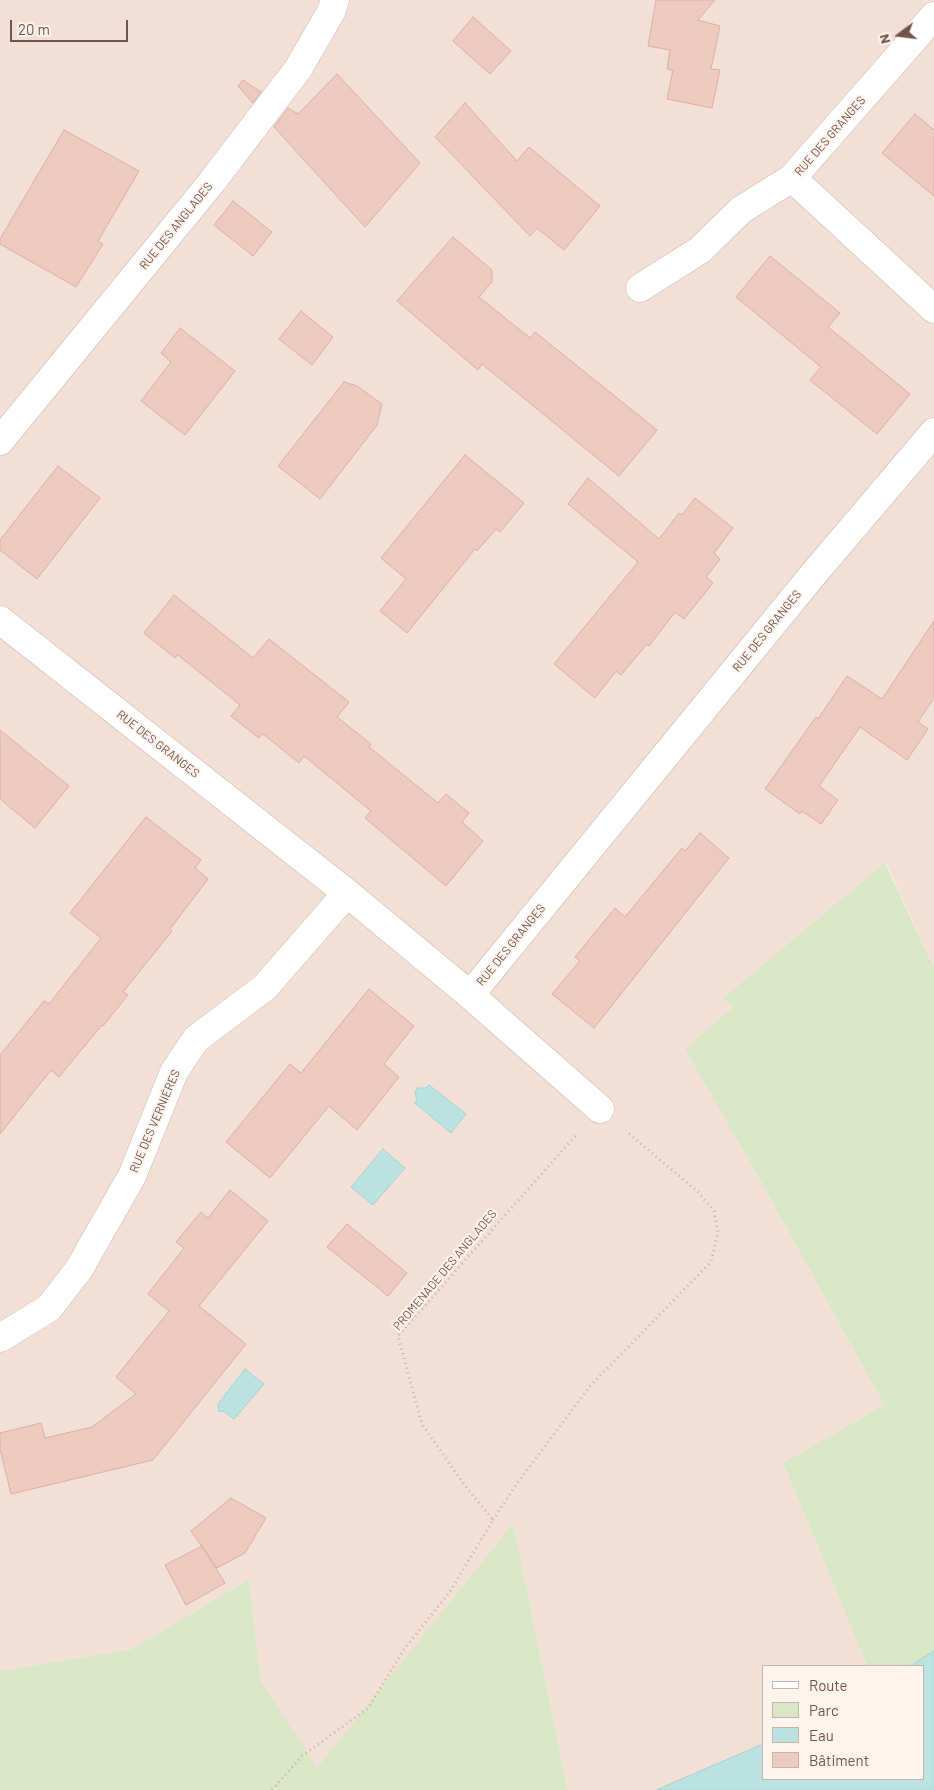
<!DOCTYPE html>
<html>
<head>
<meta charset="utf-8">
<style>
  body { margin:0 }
  #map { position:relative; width:934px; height:1790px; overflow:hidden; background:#fbf0e8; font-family:Barlow,sans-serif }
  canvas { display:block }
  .legend { position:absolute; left:762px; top:1665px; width:162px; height:115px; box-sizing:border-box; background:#fef4ee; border:1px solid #c6b4ae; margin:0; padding:6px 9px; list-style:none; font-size:15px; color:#72544e }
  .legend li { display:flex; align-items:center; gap:10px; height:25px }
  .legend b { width:25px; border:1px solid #c6b4ae }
  .north { position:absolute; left:874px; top:10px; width:50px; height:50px; -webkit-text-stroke:4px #fef4ee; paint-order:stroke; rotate:255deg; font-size:14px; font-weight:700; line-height:20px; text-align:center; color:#72544e }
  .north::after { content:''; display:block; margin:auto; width:18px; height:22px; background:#72544e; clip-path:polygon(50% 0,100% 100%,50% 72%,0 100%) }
  .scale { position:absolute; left:10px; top:20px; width:118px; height:22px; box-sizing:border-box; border:2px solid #72544e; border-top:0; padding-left:6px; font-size:15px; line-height:18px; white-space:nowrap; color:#72544e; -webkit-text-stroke:4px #fef4ee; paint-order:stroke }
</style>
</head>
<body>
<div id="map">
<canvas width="934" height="1790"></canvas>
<ul class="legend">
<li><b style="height:6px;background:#fff"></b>Route</li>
<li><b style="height:14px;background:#dae7c7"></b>Parc</li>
<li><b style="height:14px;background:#bde3e1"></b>Eau</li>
<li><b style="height:14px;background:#eecbc1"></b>Bâtiment</li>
</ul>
<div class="north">N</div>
<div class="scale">20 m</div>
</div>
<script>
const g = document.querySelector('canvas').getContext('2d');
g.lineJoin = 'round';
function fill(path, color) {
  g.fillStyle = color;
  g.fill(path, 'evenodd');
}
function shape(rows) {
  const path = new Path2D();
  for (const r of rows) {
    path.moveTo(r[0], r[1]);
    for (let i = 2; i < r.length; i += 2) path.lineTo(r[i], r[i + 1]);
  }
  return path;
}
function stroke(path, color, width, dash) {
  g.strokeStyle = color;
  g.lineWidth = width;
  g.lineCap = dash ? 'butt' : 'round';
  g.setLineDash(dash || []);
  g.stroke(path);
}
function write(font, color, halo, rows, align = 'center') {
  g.font = font + ' Barlow,sans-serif';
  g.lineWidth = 4;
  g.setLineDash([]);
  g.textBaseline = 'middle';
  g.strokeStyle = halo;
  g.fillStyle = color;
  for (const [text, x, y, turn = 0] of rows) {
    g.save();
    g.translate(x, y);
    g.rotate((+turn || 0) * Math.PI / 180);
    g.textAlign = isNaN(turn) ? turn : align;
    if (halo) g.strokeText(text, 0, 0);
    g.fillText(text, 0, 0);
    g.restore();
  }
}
fill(shape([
  [0,0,934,0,934,968,886,863,723,999,734,1006,686,1049,760,1180,884,1405,783,1463,867,1666,763,1666,763,1754,679,1790,568,1790,513,1523,317,1769,261,1680,249,1579,132,1649,0,1671]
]), '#f2e0d6');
fill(shape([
  [885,863,934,968,934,1790,679,1790,763,1779,923,1779,923,1666,867,1666,783,1463,884,1405,760,1180,685,1049,734,1006,722,999],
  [513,1523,568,1790,0,1790,0,1671,132,1649,249,1579,261,1680,317,1768]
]), '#dae7c7');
const water = shape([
  [429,1085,466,1114,451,1133,415,1103,417,1100,415,1093,417,1088,426,1088,429,1085],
  [383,1149,405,1168,373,1205,351,1187,383,1149],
  [245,1369,264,1384,234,1419,223,1411,219,1412,218,1404,245,1369],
  [934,1651,934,1790,656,1790,763,1744,763,1779,923,1779,923,1666,910,1666,934,1651]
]);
fill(water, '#bde3e1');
stroke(water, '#a4d4d2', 1);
const building = shape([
  [656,0,715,0,698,20,720,26,711,69,720,70,712,108,667,99,673,70,667,69,670,50,648,46,656,0],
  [473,17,511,51,490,74,453,41,473,17],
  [337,74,420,163,365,227,274,127,288,108,298,114,337,74],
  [243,80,261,92,253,103,238,86,243,80],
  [465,103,517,161,529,147,600,206,564,250,537,228,530,236,435,137,465,103],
  [915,114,934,130,934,196,882,153,915,114],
  [64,130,139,171,98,241,103,244,76,287,0,244,0,239,64,130],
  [233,201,272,232,253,256,214,225,233,201],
  [453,237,492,270,492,282,479,297,530,338,535,332,657,430,619,476,482,364,478,370,397,301,453,237],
  [770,256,840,313,828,327,910,394,877,434,810,380,821,367,736,297,770,256],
  [301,311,333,337,312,365,279,339,301,311],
  [180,328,235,371,185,435,141,401,171,362,161,353,180,328],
  [344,382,357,386,382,404,377,425,320,499,278,466,344,382],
  [465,455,524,503,500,532,496,529,477,551,475,549,407,633,380,611,406,579,381,558,465,455],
  [58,466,100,498,37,579,0,550,0,540,58,466],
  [588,478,659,539,679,513,682,515,695,498,733,528,714,553,720,559,706,577,713,583,684,619,675,612,649,646,647,644,621,675,616,671,595,698,554,664,638,562,568,504,588,478],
  [174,595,253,658,269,639,349,702,337,717,371,744,369,747,438,803,446,794,469,813,462,822,483,841,446,886,365,818,371,811,304,756,299,763,263,734,259,738,231,716,240,705,178,655,175,658,144,633,174,595],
  [934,621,934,698,918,722,928,729,907,760,860,727,819,786,838,800,821,824,802,811,800,814,765,789,816,717,818,719,847,676,882,699,934,621],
  [0,730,69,786,35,828,0,799,0,730],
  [146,817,201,860,195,868,208,879,170,929,172,931,123,992,128,995,103,1026,102,1025,59,1077,51,1070,0,1134,0,1055,44,1001,49,1004,101,938,70,913,146,817],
  [700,833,729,858,594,1028,552,994,580,961,575,957,615,908,625,917,682,848,685,851,700,833],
  [369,989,414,1026,384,1064,399,1077,357,1130,329,1106,270,1178,226,1142,290,1064,301,1073,369,989],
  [230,1190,268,1221,199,1306,246,1344,153,1460,11,1494,0,1449,0,1433,41,1423,45,1438,92,1427,136,1394,116,1377,169,1311,148,1294,184,1248,176,1242,201,1212,208,1218,230,1190],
  [347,1224,407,1273,388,1296,327,1247,347,1224],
  [231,1498,266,1518,245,1553,217,1568,191,1531,231,1498],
  [202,1546,225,1583,186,1605,165,1565,202,1546]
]);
fill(building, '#eecbc1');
stroke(building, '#dfafa3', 1);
const street = shape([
  [792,178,934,309],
  [640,288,700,250,741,210,792,178,934,16],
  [0,441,211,183,298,69,331,12,335,0],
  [0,620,347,893,470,995,811,577,934,432],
  [470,995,600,1109],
  [0,1338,49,1308,79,1269,132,1176,174,1072,196,1039,265,987,347,893]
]);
stroke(street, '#ceb8b1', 29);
stroke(shape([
  [493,1520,518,1482,590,1386,711,1262,718,1232,714,1211,698,1192,626,1131],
  [272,1790,302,1756,368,1708,405,1648,449,1593,493,1520,463,1483,422,1424,398,1336,577,1134]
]), '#d3aea4', 3, [1, 4]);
stroke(street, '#fff', 28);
write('12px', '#72544e', '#fef4ee', [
  ["RUE DES GRANGES",830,136,-49],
  ["RUE DES ANGLADES",176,226,-51],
  ["RUE DES GRANGES",767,631,-51],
  ["RUE DES GRANGES",158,744,38],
  ["RUE DES GRANGES",511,945,-51],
  ["RUE DES VERNIÉRES",155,1121,-67],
  ["PROMENADE DES ANGLADES",445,1270,-50]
]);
</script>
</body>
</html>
